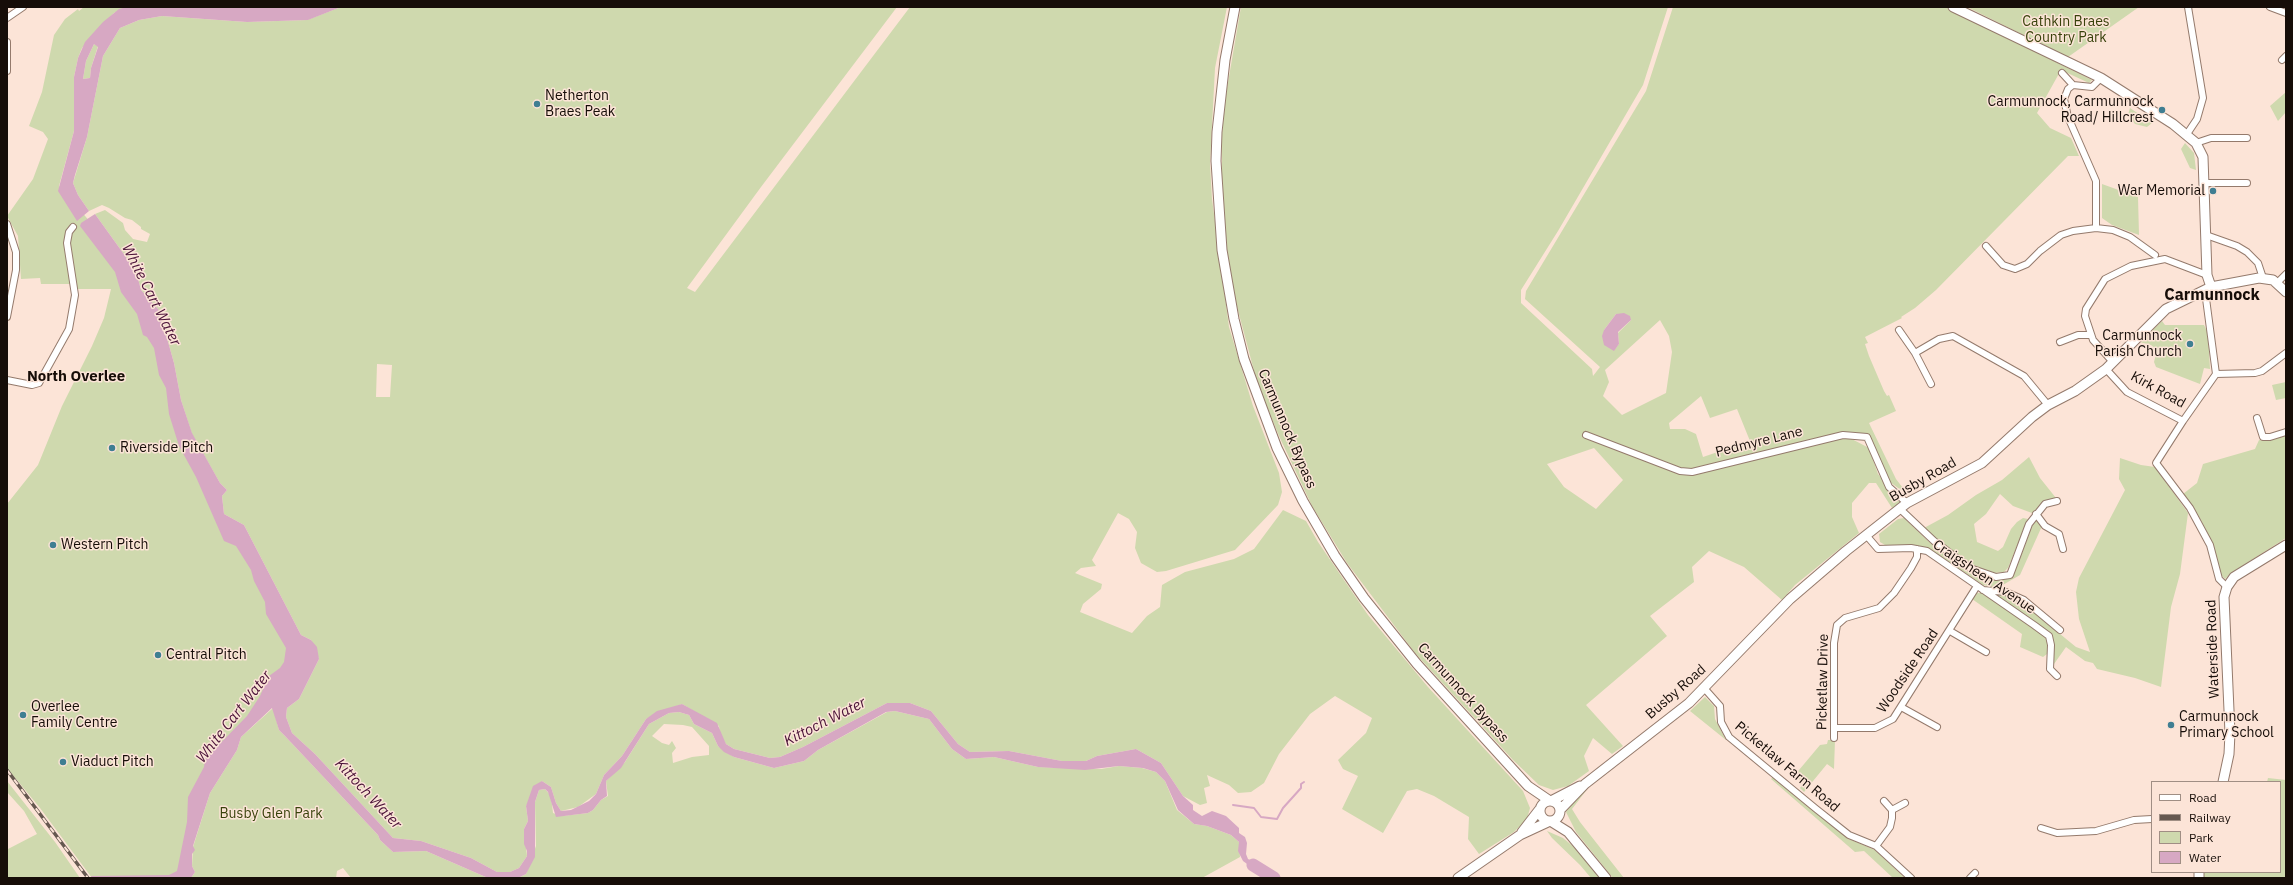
<!DOCTYPE html>
<html>
<head>
<meta charset="utf-8">
<style>
  body { margin:0 }
  #map { position:relative; width:2293px; height:885px; overflow:hidden; background:#fce4d7; font-family:"IBM Plex Sans",sans-serif }
  canvas { display:block }
  .frame { position:absolute; inset:0; border:8px solid #160d08; pointer-events:none }
  .legend { position:absolute; left:2151px; top:781px; width:130px; height:92px; box-sizing:border-box; background:#fce4d7; border:1px solid #a08e84; margin:0; padding:5px 7px; list-style:none; font-size:12px; color:#160d08 }
  .legend li { display:flex; align-items:center; gap:8px; height:20px }
  .legend b { width:20px; border:1px solid #a08e84 }
</style>
</head>
<body>
<div id="map">
<canvas width="2293" height="885"></canvas>
<div class="frame"></div>
<ul class="legend">
<li><b style="height:5px;background:#fff"></b>Road</li>
<li><b style="height:5px;background:#665850"></b>Railway</li>
<li><b style="height:11px;background:#cfd9ae"></b>Park</li>
<li><b style="height:11px;background:#d7a8c3"></b>Water</li>
</ul>
</div>
<script>
const g = document.querySelector('canvas').getContext('2d');
g.lineJoin = 'round';
function fill(path, color) {
  g.fillStyle = color;
  g.fill(path, 'evenodd');
}
function shape(rows) {
  const path = new Path2D();
  for (const r of rows) {
    if (r.length === 3) {
      path.moveTo(r[0] + r[2], r[1]);
      path.arc(r[0], r[1], r[2], 0, 2 * Math.PI);
      continue;
    }
    path.moveTo(r[0], r[1]);
    for (let i = 2; i < r.length; i += 2) path.lineTo(r[i], r[i + 1]);
  }
  return path;
}
function stroke(path, color, width, dash) {
  g.strokeStyle = color;
  g.lineWidth = width;
  g.lineCap = dash ? 'butt' : 'round';
  g.setLineDash(dash || []);
  g.stroke(path);
}
function write(font, color, halo, rows, align = 'center') {
  g.font = font + ' "IBM Plex Sans",sans-serif';
  g.lineWidth = 3;
  g.setLineDash([]);
  g.textBaseline = 'middle';
  g.strokeStyle = halo;
  g.fillStyle = color;
  for (const [text, x, y, turn = 0] of rows) {
    g.save();
    g.translate(x, y);
    g.rotate((+turn || 0) * Math.PI / 180);
    g.textAlign = isNaN(turn) ? turn : align;
    if (halo) g.strokeText(text, 0, 0);
    g.fillText(text, 0, 0);
    g.restore();
  }
}
fill(shape([
  [84,7,127,7,114,13,82,48,78,58,74,77,74,131,59,186,99,232,153,330,212,496,239,537,296,654,221,754,181,878,92,878,40,808,7,768,7,504,38,465,62,406,92,346,104,318,111,289,78,289,74,284,41,284,40,278,21,279,18,236,7,216,33,179,48,139,43,132,29,126,42,92,54,35,65,19,78,9,79,11],
  [341,7,897,7,761,187,687,288,695,292,910,7,1227,7,1215,68,1210,164,1212,199,1229,327,1253,406,1279,473,1282,492,1278,505,1235,550,1166,571,1157,572,1141,563,1135,548,1137,532,1129,519,1118,513,1092,560,1096,566,1081,568,1075,573,1102,584,1101,589,1083,604,1080,612,1132,633,1147,616,1160,607,1162,585,1185,572,1234,559,1254,549,1283,510,1306,521,1318,542,1368,615,1428,687,1523,791,1530,808,1527,819,1514,832,1479,854,1468,839,1469,817,1434,796,1417,789,1407,791,1383,833,1342,809,1358,776,1343,769,1338,760,1366,733,1372,718,1335,696,1310,714,1279,754,1264,783,1251,792,1238,793,1229,785,1207,775,1210,786,1204,788,1207,803,1200,805,1183,796,1161,763,1136,749,1097,756,1086,761,1062,761,1009,751,970,752,958,744,931,711,910,703,887,703,803,747,780,757,770,758,734,749,726,744,720,735,719,726,682,704,646,719,622,756,604,775,596,794,578,807,561,811,556,803,551,787,542,781,526,806,528,821,524,829,527,856,519,868,510,872,497,872,471,858,421,841,393,838,315,754,292,733,286,717,287,708,299,699,319,659,311,640,301,635,244,525,224,514,222,496,227,490,220,483,192,434,181,400,174,363,159,310,141,290,136,271,95,214,105,210,123,223,125,230,133,239,147,242,150,234,141,229,141,227,132,220,125,218,109,208,102,205,89,211,78,195,73,183,87,137,103,56,120,28,139,20,162,16,247,22,307,20],
  [377,364,392,365,390,397,376,397],
  [1241,7,1668,7,1643,85,1558,231,1521,290,1521,303,1592,369,1593,376,1600,367,1525,299,1526,291,1646,91,1673,7,1945,7,2092,80,2089,83,2061,70,2037,113,2050,128,2071,138,2079,156,2068,156,1936,290,1915,308,1901,317,1902,318,1865,337,1868,343,1865,344,1869,356,1884,391,1887,396,1889,395,1896,411,1869,423,1896,479,1909,496,1890,482,1871,438,1842,433,1738,457,1733,462,1848,437,1869,448,1878,474,1901,502,1892,508,1876,483,1869,483,1852,503,1852,517,1859,533,1795,585,1782,600,1744,567,1709,551,1692,567,1694,582,1650,616,1667,636,1586,705,1623,746,1612,754,1593,738,1584,756,1589,771,1568,786,1553,790,1539,785,1513,760,1415,653,1347,563,1312,506,1279,436,1257,382,1236,303,1227,250,1222,184,1222,134,1226,94],
  [1616,314,1631,320,1618,333,1619,344,1614,350,1604,330],
  [1660,320,1669,336,1672,352,1666,393,1622,415,1603,396,1609,382,1605,370],
  [1701,396,1710,418,1737,409,1750,441,1703,457,1696,434,1685,429,1670,429,1669,423],
  [1594,448,1623,480,1596,509,1564,487,1547,464],
  [1967,7,2139,7,2068,57],
  [94,44,98,46,91,68,90,78,83,79,86,61],
  [2286,92,2286,112,2278,121,2270,106],
  [2130,108,2152,123,2147,127,2135,124,2128,115],
  [2185,143,2194,153,2196,170,2190,168,2181,149],
  [2102,184,2138,197,2139,235,2112,225,2102,218],
  [2162,321,2165,325,2204,325,2208,333,2210,369,2204,368,2200,384,2156,367,2154,362,2157,350,2151,345,2140,342],
  [2286,382,2286,398,2276,400,2272,385],
  [2286,435,2286,538,2231,573,2225,579,2221,575,2213,545,2201,520,2183,494,2197,483,2203,464,2255,449,2259,440,2265,441],
  [2029,457,2040,478,2056,498,2046,501,2032,513,2013,506,2000,494,1986,514,1974,524,1977,542,1998,551,2003,547,2011,529,2017,522,2023,518,2028,519,2008,568,2004,572,1993,573,1968,563,1932,536,1924,528,1948,515,1976,495,2002,480],
  [2120,458,2141,465,2155,467,2188,513,2180,574,2171,607,2161,687,2135,678,2097,669,2093,663,2085,661,2066,647,2054,664,2051,634,1992,593,2006,595,2022,603,2076,647,2090,652,2079,619,2076,592,2079,578,2125,490,2119,479],
  [1904,518,1928,541,1966,571,1996,580,2007,578,2016,569,2034,521,2038,521,2042,526,2020,575,2001,586,1993,587,1983,585,1933,551,1923,547,1913,545,1885,545,1880,542,1879,534,1898,519],
  [1977,593,1982,593,2047,636,2047,654,2043,657,2020,647,2022,634,1972,599],
  [1705,697,1714,706,1715,719,1726,740,1690,711],
  [273,708,279,730,284,735,378,835,380,840,393,852,426,851,488,878,351,878,343,868,337,871,336,878,191,878,195,872,192,866,193,847,210,793,237,750,241,737],
  [895,711,929,719,952,749,966,759,994,757,1038,767,1101,769,1119,766,1142,768,1156,772,1165,781,1177,810,1194,824,1207,826,1231,835,1239,842,1240,857,1202,878,518,878,526,874,536,846,535,802,539,790,545,789,551,796,553,813,562,816,588,813,593,810,601,800,608,796,606,781,625,762,649,724,669,713,679,712,689,715,694,724,712,733,718,746,734,757,774,768,804,761,818,750,887,712],
  [664,724,683,725,692,727,709,746,709,755,692,757,673,763,672,753,676,748,672,741,669,745,662,743,652,736],
  [1828,740,1835,740,1834,769,1827,764,1804,792,1800,788,1804,783,1796,777,1799,770,1820,745,1827,744],
  [1773,777,1849,839,1875,850,1905,878,1893,878,1864,851,1855,852,1771,779],
  [2268,778,2286,780,2286,878,2204,878,2204,872,2280,872,2280,782,2267,782],
  [7,781,55,842,80,878,7,878,8,849,37,834,24,811,7,792],
  [1592,783,1572,809,1580,822,1624,878,1613,878,1576,832,1566,812,1581,793],
  [1547,831,1563,838,1574,847,1600,878,1591,878,1580,865,1552,838]
]), '#cfd9ae');
fill(shape([
  [127,7,341,7,308,20,247,22,162,16,139,20,120,28,103,56,87,137,75,175,73,183,78,195,89,211,77,221,58,191,74,131,74,77,78,58,85,42,103,22,119,9],
  [94,44,98,47,91,68,90,78,83,79,86,61],
  [95,214,136,271,141,290,159,310,174,363,181,400,192,433,220,483,227,490,222,496,224,514,244,525,301,635,311,640,317,647,319,659,299,699,287,708,286,717,292,733,315,754,393,838,421,841,471,858,497,872,510,872,519,868,527,856,527,851,524,844,524,829,528,821,526,806,533,786,542,781,551,787,556,803,561,811,571,810,589,801,596,794,604,775,622,756,646,719,657,711,682,704,717,723,726,744,734,749,770,758,780,757,803,747,887,703,910,703,931,711,958,744,970,752,1009,751,1062,761,1086,761,1097,756,1136,749,1161,763,1183,796,1193,805,1193,810,1202,816,1212,811,1226,816,1239,828,1239,833,1245,837,1247,843,1246,854,1248,859,1269,870,1265,877,1243,861,1238,851,1239,842,1231,835,1207,826,1194,824,1178,810,1165,781,1156,772,1143,768,1119,766,1085,770,1038,767,994,757,966,759,952,749,929,719,895,711,886,712,818,750,804,761,774,768,734,757,724,752,718,746,712,733,694,724,689,715,679,712,669,713,649,724,621,768,606,781,607,796,601,800,593,810,588,813,556,817,548,792,545,789,539,790,535,802,535,857,526,874,518,878,488,878,426,851,393,852,380,840,378,835,284,735,279,730,272,708,241,737,237,750,210,793,193,846,195,850,192,854,192,866,195,872,191,878,92,878,91,876,169,875,177,871,187,822,188,797,204,767,205,759,247,716,260,696,269,676,280,668,284,662,286,648,266,614,265,602,254,581,251,570,236,546,224,541,196,477,179,446,169,414,166,388,159,375,154,348,147,337,143,335,137,314,121,292,115,272,80,226,81,223],
  [1624,313,1630,316,1631,320,1618,332,1619,344,1614,351,1604,345,1602,336,1604,330,1616,314]
]), '#d7a8c3');
stroke(shape([
  [1233,805,1254,808,1261,817,1277,819,1283,808,1301,788,1301,784,1304,782]
]), '#d7a8c3', 2);
stroke(shape([
  [1253,865,1274,878]
]), '#d7a8c3', 13);
const street = shape([
  [2270,7,2286,13],
  [7,18,23,7],
  [7,42,7,71],
  [2282,60,2286,56],
  [2062,73,2073,85],
  [2187,134,2197,119,2203,98,2188,7],
  [2196,143,2211,138,2247,138],
  [2205,183,2247,183],
  [7,224,16,252,16,270,7,317],
  [2096,228,2096,181,2068,117,2064,99,2068,89,2073,85,2092,87,2101,78],
  [2206,235,2237,246,2247,252,2258,263,2263,278],
  [1986,246,2003,265,2015,269,2027,264,2040,251,2061,235,2073,231,2096,228,2113,230,2130,237,2155,255],
  [2277,283,2286,274],
  [1899,330,1915,353,1931,384],
  [2060,342,2078,335,2090,335],
  [1915,353,1939,339,1953,336,2024,376,2048,405],
  [2112,361,2093,340,2085,316,2086,309,2105,279,2131,266,2165,259,2207,275],
  [2106,369,2127,392,2183,421,2216,374,2205,291],
  [2216,374,2255,373,2262,371,2286,353],
  [7,380,32,385,39,383,69,329,75,295,67,243,69,232,73,227],
  [2257,418,2263,437,2270,437,2286,432],
  [2183,421,2156,463,2190,508,2210,545,2219,579,2227,587],
  [1586,435,1680,471,1692,472,1843,435,1867,437,1889,487,1907,503],
  [1899,508,1934,541,1970,568,1996,577,2010,575,2029,524,2045,504,2057,501],
  [2036,514,2045,526,2059,534,2063,549],
  [1866,535,1878,549,1911,548,1927,551,2034,625,2049,636,2051,645,2050,669,2057,676],
  [1983,590,2006,592,2024,600,2060,630],
  [1950,631,1986,652],
  [1704,688,1720,706,1721,722,1729,737,1815,808,1849,835,1876,846,1911,878],
  [1901,707,1937,727],
  [1834,728,1875,728,1893,719,1977,586],
  [1834,738,1834,643,1837,625,1845,618,1879,608,1894,593,1911,568,1917,557,1917,549],
  [1892,810,1905,803],
  [2041,828,2057,833,2096,831,2134,820,2152,819],
  [1876,846,1890,827,1892,818,1892,810,1884,801],
  [1970,878,1975,873]
]);
const secondary = shape([
  [1235,7,1225,60,1217,132,1216,161,1222,250,1234,319,1244,359,1277,448,1303,501,1335,556,1364,598,1417,664,1528,786,1550,801],
  [1953,7,2101,78,2173,124,2196,143,2203,157,2207,275,2211,287],
  [2223,782,2229,754,2230,733,2224,597,2227,587,2234,577,2286,545],
  [1550,811,10],
  [1551,801,1580,786],
  [1560,810,1585,784,1689,703,1790,599,1846,551,1907,503,1982,463,2032,417,2048,405,2075,391,2106,369,2166,309,2211,287,2259,278,2273,280,2286,292],
  [1552,822,1568,832,1606,878],
  [1522,832,1539,810],
  [1458,878,1520,835,1548,822],
  [2199,878,2199,872]
]);
stroke(street, '#947a6c', 8);
stroke(secondary, '#947a6c', 11);
stroke(street, '#fff', 6);
stroke(secondary, '#fff', 9);
const rail = shape([
  [7,770,88,878]
]);
stroke(rail, '#665850', 3.5);
stroke(rail, '#fce4d7', 2, [6]);
for (const [x, y, r, color] of [
  [537,104,4,"#3f7e92"],
  [2162,110,4,"#3f7e92"],
  [2213,191,4,"#3f7e92"],
  [2190,344,4,"#3f7e92"],
  [112,448,4,"#3f7e92"],
  [53,545,4,"#3f7e92"],
  [158,655,4,"#3f7e92"],
  [23,715,4,"#3f7e92"],
  [2171,725,4,"#3f7e92"],
  [63,762,4,"#3f7e92"]
]) {
  const dot = new Path2D();
  dot.arc(x, y, r, 0, 2 * Math.PI);
  g.fillStyle = color;
  g.fill(dot);
  stroke(dot, '#fce4d7', 1.5);
}
write('14px', '#38420b', '#fce4d7', [
  ["Cathkin Braes",2066,22],
  ["Country Park",2066,38],
  ["Busby Glen Park",271,814]
]);
write('14px', '#160d08', '#fce4d7', [
  ["Netherton",545,96],
  ["Braes Peak",545,112],
  ["Carmunnock, Carmunnock",2154,102,"right"],
  ["Road/ Hillcrest",2154,118,"right"],
  ["War Memorial",2205,191,"right"],
  ["Carmunnock",2182,336,"right"],
  ["Parish Church",2182,352,"right"],
  ["Riverside Pitch",120,448],
  ["Western Pitch",61,545],
  ["Central Pitch",166,655],
  ["Overlee",31,707],
  ["Family Centre",31,723],
  ["Carmunnock",2179,717],
  ["Primary School",2179,733],
  ["Viaduct Pitch",71,762]
], 'left');
write('14px', '#160d08', '#fce4d7', [
  ["Kirk Road",2158,390,29],
  ["Carmunnock Bypass",1287,429,67],
  ["Pedmyre Lane",1759,442,-14],
  ["Busby Road",1923,480,-30],
  ["Craigsheen Avenue",1984,577,34],
  ["Waterside Road",2213,649,-92],
  ["Woodside Road",1908,671,-56],
  ["Picketlaw Drive",1823,682,-89],
  ["Busby Road",1676,692,-41],
  ["Carmunnock Bypass",1463,693,48],
  ["Picketlaw Farm Road",1787,767,40]
]);
write('italic 15px', '#4a1338', '#fce4d7', [
  ["White Cart Water",151,295,63],
  ["White Cart Water",234,717,-52],
  ["Kittoch Water",825,722,-27],
  ["Kittoch Water",368,794,47]
]);
write('bold 15px', '#160d08', '#fce4d7', [
  ["North Overlee",76,377]
]);
write('bold 16px', '#160d08', '#fce4d7', [
  ["Carmunnock",2212,295]
]);
</script>
</body>
</html>
